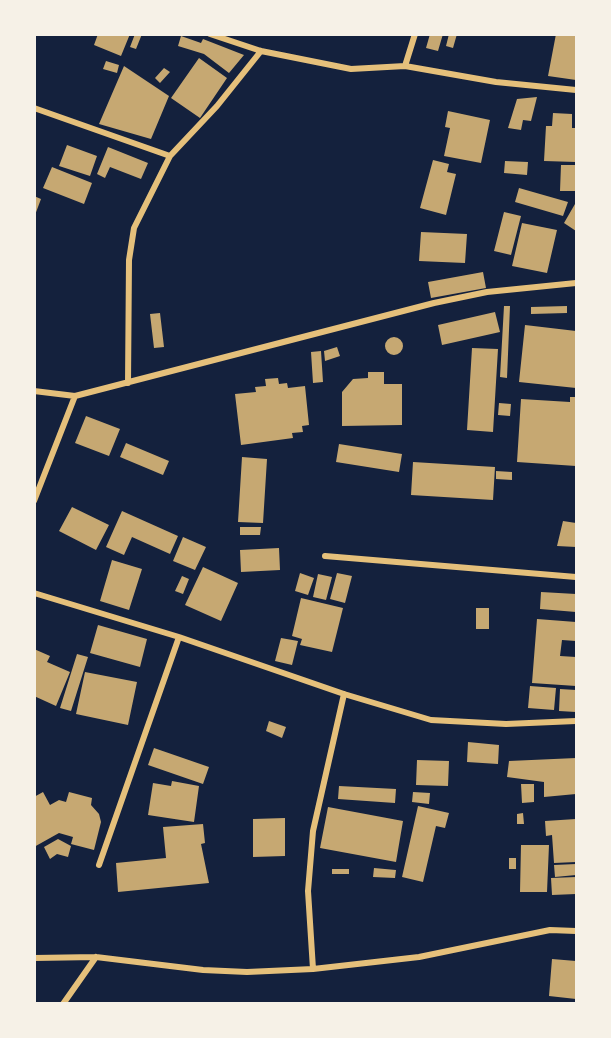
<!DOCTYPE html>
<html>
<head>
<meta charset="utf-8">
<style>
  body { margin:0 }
  #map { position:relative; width:611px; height:1038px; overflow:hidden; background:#14213d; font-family:"DejaVu Sans",sans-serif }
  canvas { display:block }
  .frame { position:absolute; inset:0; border:36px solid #f6f1e7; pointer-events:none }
</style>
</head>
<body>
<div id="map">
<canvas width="611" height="1038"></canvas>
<div class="frame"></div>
</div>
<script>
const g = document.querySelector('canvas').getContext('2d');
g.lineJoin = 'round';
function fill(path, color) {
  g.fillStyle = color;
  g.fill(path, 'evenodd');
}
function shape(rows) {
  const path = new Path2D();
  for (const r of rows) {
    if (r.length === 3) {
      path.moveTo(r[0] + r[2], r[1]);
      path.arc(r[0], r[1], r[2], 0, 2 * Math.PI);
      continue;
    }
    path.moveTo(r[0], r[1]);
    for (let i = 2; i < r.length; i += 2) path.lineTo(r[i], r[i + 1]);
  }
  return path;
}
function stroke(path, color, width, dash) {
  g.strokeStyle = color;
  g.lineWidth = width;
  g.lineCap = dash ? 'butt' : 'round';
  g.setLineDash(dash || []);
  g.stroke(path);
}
fill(shape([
  [98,34,130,34,121,56,94,45],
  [135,34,142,34,136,49,130,47],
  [430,34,443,34,438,51,426,48],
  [449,34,457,34,453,48,446,46],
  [556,34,576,34,576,80,548,76],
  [181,36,201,43,203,39,244,55,229,73,204,54,178,46],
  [199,58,227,78,200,118,171,98],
  [106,61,119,65,117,73,103,69],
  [124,66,169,96,151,139,99,124],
  [164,68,170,72,160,83,155,78],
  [537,97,531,121,523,120,521,130,508,128,517,99],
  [448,111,490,120,481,163,444,156,450,128,445,127],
  [553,113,572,114,572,128,576,128,576,162,544,161,546,126,552,126],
  [67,145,97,156,90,176,59,166],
  [108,147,148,163,141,179,110,167,105,178,97,174],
  [433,160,449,164,447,172,456,174,446,215,420,208],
  [505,161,528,162,527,175,504,173],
  [561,165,576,165,576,191,560,191],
  [52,167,92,183,84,204,43,188],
  [519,188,568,202,563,216,515,202],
  [34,196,41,199,35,215,34,215],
  [575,204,576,205,576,231,564,223],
  [504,212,521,216,511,255,494,251],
  [522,223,557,230,547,273,512,266],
  [421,232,467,234,465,263,419,261],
  [483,272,486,288,431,298,428,282],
  [504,306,510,306,507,378,500,377],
  [567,306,567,313,531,314,531,307],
  [495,312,500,332,442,345,438,325],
  [160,313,164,347,154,348,150,314],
  [525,325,576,331,576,388,519,382],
  [394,346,9],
  [337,347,340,356,325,361,324,351],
  [472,348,498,349,493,432,467,430],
  [321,351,323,382,313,383,311,352],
  [368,372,384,372,384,384,402,384,402,425,342,426,342,392,353,379,368,378],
  [278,378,279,384,287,383,288,388,305,386,309,425,302,426,303,432,292,433,293,438,241,445,235,394,256,392,255,387,266,386,265,379],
  [570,397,576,397,576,466,517,462,521,399,570,402],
  [499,403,511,404,510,416,498,415],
  [86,416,120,429,109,456,75,443],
  [126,443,169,461,163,475,120,457],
  [339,444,402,454,399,472,336,462],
  [242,457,267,459,263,523,238,522],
  [413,462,495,467,493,500,411,495],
  [496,471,512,472,512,480,496,479],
  [72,507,109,525,96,550,59,531],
  [122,511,178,536,170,554,132,537,124,555,106,547],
  [563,521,576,523,576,547,557,546],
  [240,527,261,527,260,535,240,535],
  [183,537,206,547,195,570,173,561],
  [279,548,280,570,241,572,240,550],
  [112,560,142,569,129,610,100,601],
  [203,567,238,583,221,621,185,605],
  [300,573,314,578,308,595,295,591],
  [337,573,352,576,345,603,330,599],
  [318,574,332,577,326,600,313,597],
  [182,576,189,579,183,594,175,591],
  [541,592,576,594,576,612,540,609],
  [301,598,343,608,332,652,300,645,302,639,292,636],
  [476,608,489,608,489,629,476,629],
  [537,619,576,622,576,641,562,640,560,656,576,657,576,686,532,683],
  [98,625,147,639,140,667,90,653],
  [281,638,298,641,292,665,275,661],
  [34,649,50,656,47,662,70,672,56,706,34,696],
  [77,654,88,657,71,711,60,708],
  [85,672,137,682,128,725,76,714],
  [530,686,556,688,554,710,528,708],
  [560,689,576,690,576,712,559,711],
  [269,721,286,727,282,738,266,731],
  [468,742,499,745,498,764,467,762],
  [154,748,209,767,203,784,148,765],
  [576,758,576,794,544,797,544,782,507,777,509,761],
  [417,760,449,761,448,786,416,785],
  [172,781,199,786,194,822,148,815,153,783,171,786],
  [521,784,534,784,534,802,522,803],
  [339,786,396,789,395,803,338,799],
  [43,792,50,805,59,800,66,802,69,792,92,798,91,805,99,814,101,822,94,850,71,844,73,837,59,833,34,847,34,797],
  [413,792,430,793,429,804,412,802],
  [418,806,449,813,445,828,436,826,423,882,402,877],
  [328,807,403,821,396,862,320,848],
  [523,813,524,824,517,824,517,814],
  [285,818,285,856,253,857,253,819],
  [576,819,576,862,554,863,552,835,546,836,545,821],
  [203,824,205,843,201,844,209,883,118,892,116,863,166,858,163,827],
  [58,839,71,846,68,857,57,854,50,859,44,847],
  [521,845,549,845,547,892,520,892],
  [509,858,516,858,516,869,509,869],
  [576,864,576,875,555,877,554,865],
  [374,868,396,870,395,878,373,877],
  [332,869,349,869,349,874,332,874],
  [576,877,576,894,552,895,551,878],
  [552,959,576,961,576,999,549,996]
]), '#c6a872');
stroke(shape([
  [210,34,261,51,351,69,405,66,415,34],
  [405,66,496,82,576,90],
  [34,108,170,156],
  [128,383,129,260,134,228,170,156,217,106,261,51],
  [34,391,75,396,434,303,487,292,576,283],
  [34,501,75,396],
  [325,556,576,577],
  [34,593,179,637,344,694,431,720,506,724,576,721],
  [99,865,179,637],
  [34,958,96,957,203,970,247,972,313,969,419,957,550,930,576,931],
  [313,969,308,891,313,831,344,694],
  [63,1004,96,957]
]), '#e5c07b', 6);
</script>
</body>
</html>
